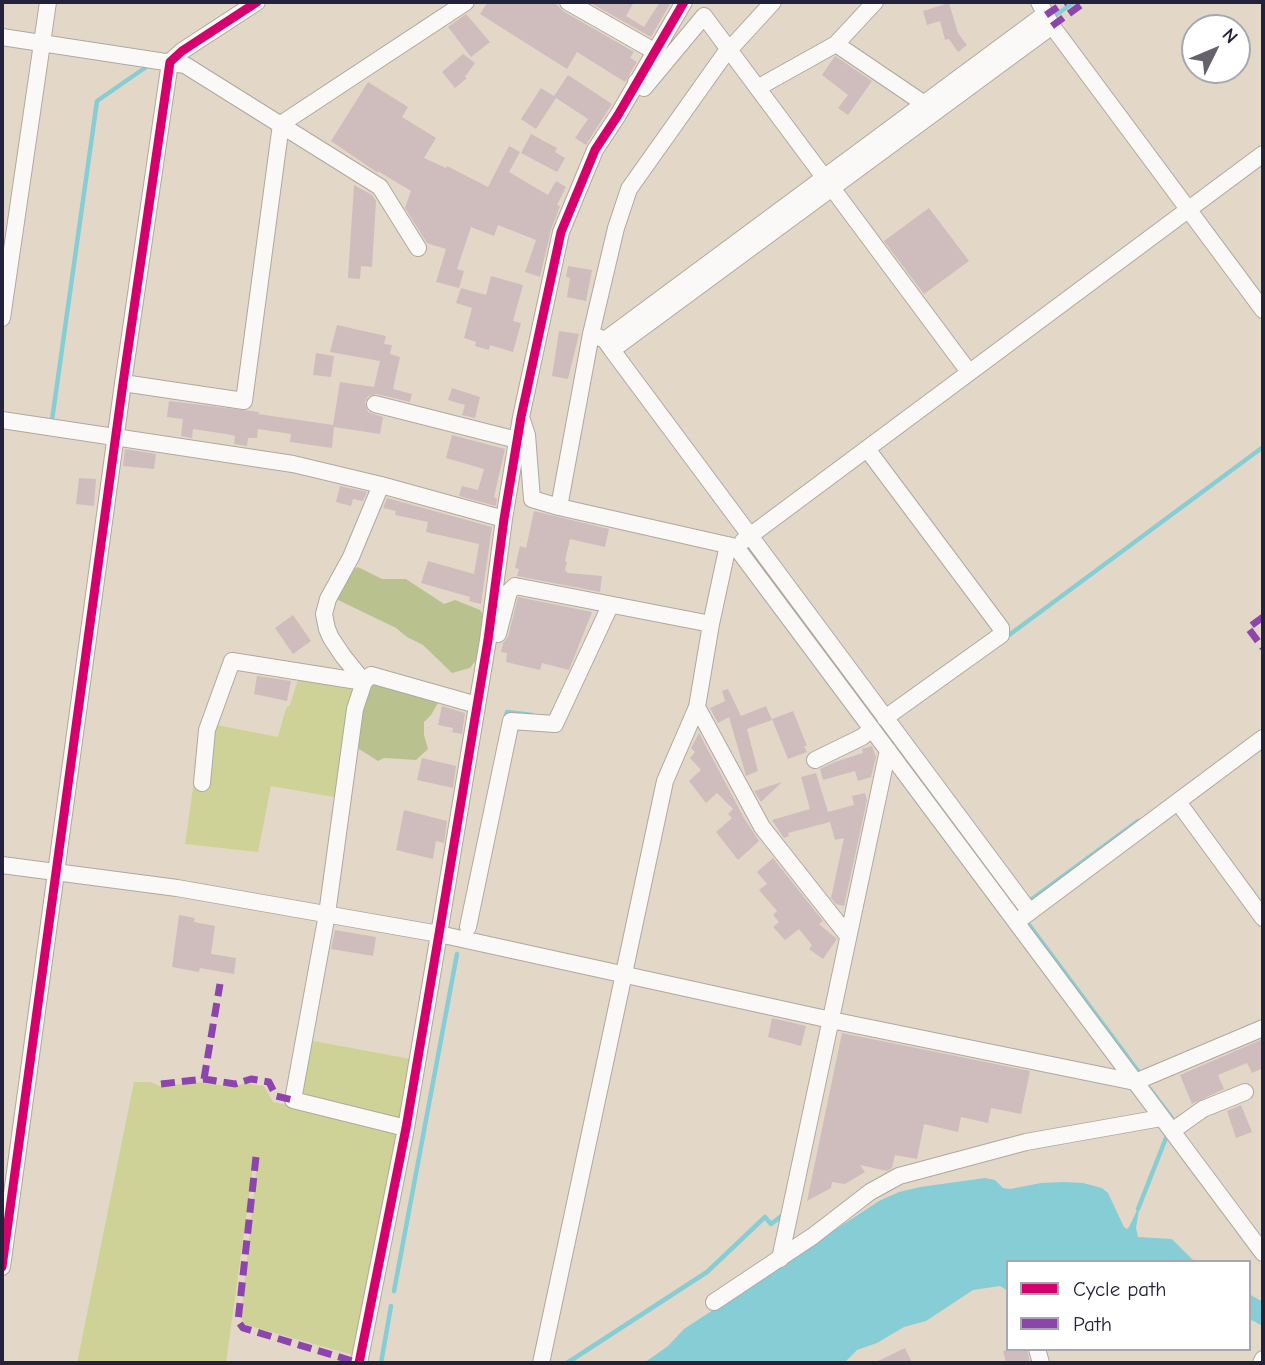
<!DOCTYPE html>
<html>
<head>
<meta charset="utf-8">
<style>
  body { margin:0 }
  #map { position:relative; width:1265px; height:1365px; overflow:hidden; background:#e3d8c7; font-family:"Comic Neue",sans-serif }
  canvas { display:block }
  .frame { position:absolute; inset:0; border:4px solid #22223b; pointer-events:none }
  .legend { position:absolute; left:1006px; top:1260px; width:245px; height:91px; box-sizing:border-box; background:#fff; border:2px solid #a7a7b1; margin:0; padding:9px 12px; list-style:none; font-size:21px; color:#22223b }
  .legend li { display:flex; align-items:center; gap:14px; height:35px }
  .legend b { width:35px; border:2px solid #a7a7b1 }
  .north { position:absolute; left:1181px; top:14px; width:70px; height:70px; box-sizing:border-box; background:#fff; border:2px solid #a7a7b1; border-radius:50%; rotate:47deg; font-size:19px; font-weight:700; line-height:28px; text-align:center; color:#22223b }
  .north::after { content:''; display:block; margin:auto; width:24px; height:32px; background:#66626c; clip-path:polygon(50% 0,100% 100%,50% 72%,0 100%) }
</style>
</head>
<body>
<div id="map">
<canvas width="1265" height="1365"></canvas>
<div class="frame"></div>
<ul class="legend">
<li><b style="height:9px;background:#d6006c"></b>Cycle path</li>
<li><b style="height:9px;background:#8e44ad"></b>Path</li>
</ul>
<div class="north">N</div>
</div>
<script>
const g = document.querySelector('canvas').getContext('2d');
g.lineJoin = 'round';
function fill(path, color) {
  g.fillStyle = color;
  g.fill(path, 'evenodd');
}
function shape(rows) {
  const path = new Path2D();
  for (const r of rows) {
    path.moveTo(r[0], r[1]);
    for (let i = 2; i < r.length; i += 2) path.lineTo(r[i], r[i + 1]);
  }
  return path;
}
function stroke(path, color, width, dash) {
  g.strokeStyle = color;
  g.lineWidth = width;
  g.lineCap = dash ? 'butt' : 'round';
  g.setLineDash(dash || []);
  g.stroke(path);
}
fill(shape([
  [299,676,358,685,340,798,271,786,258,852,185,844,194,781,212,724,278,737,286,708,290,705],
  [308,1040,411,1059,400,1118,394,1120,303,1099,298,1092],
  [134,1082,151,1082,159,1086,206,1082,234,1088,244,1083,264,1086,273,1102,394,1128,399,1135,353,1355,246,1325,241,1318,257,1161,254,1160,226,1363,77,1363]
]), '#cfd297');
fill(shape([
  [358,567,382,579,406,579,444,604,455,600,480,610,483,614,477,659,470,668,452,673,423,645,407,637,396,628,334,598,350,571],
  [373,679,441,698,431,715,424,722,424,735,428,749,416,760,384,758,378,761,359,749,353,740]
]), '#b9c28f');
fill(shape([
  [985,1178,995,1180,1003,1188,1010,1189,1041,1183,1064,1182,1083,1183,1102,1188,1108,1193,1124,1227,1127,1229,1129,1227,1140,1204,1136,1228,1138,1237,1172,1239,1195,1262,1008,1262,1008,1291,1000,1286,973,1290,926,1321,904,1327,877,1343,857,1350,844,1363,644,1363,668,1346,684,1329,879,1201,899,1192,920,1187],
  [1249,1294,1263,1302,1263,1326,1249,1319]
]), '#87cdd5');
stroke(shape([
  [1056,15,1074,2],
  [52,420,97,101,149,65],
  [1005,638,1263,447],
  [835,663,875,717],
  [505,720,507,712,532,715],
  [882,726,1018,910,1022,907],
  [1028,902,1138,821],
  [1027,922,1138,1071],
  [1150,1089,1172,1118],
  [1138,1209,1166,1138],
  [394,1291,457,954],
  [381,1363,391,1306],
  [567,1363,707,1272,765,1217,771,1224,784,1214]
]), '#87cdd5', 4.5);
fill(shape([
  [491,2,554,2,563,11,634,52,630,58,637,62,625,82,577,52,567,69,480,14,487,3],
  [589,2,634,2,626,16,644,27,660,2,670,4,651,37],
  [949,3,958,33,967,45,958,52,949,39,945,40,940,21,927,25,923,11],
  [466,14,490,42,471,57,448,27],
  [463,54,475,63,465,77,467,78,455,88,442,72],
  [835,56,872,81,848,115,838,108,848,95,822,75],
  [568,75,612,104,586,145,575,138,588,119,556,98,536,129,521,119,541,88,554,96],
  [368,82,408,107,402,117,436,138,424,158,446,168,447,166,488,187,509,146,520,152,509,172,548,195,556,181,566,187,557,205,560,206,551,230,540,277,525,272,536,240,498,225,494,236,471,227,457,269,464,271,459,288,436,282,446,249,427,243,405,208,411,191,378,171,378,173,331,141],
  [531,134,557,148,555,152,565,158,557,172,521,153],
  [354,185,372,195,376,201,372,267,361,266,360,279,348,278],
  [929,208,969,261,924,294,884,241],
  [568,266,592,270,586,301,567,297,570,278,566,277],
  [491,276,523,285,513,321,521,323,513,352,490,345,489,350,475,346,476,342,464,338,472,308,456,303,461,288,486,295],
  [337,325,386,336,384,344,392,345,390,354,400,357,393,389,412,394,410,402,377,394,368,396,365,402,368,412,383,417,380,434,334,427,332,448,290,442,291,434,258,429,257,438,248,438,247,446,234,444,235,436,226,434,193,429,192,438,181,436,183,419,167,417,169,401,259,412,258,414,333,425,340,382,374,387,380,361,330,352],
  [559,331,579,334,568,379,552,376],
  [316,353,334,356,331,377,313,375],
  [452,388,480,397,475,418,462,415,465,405,448,400],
  [452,435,505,449,494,497,497,499,496,506,459,496,462,486,478,490,484,469,446,458],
  [125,449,156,454,154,469,123,466],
  [79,478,96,479,94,506,76,504],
  [340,486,367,492,363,501,353,499,351,506,336,502],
  [387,498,492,527,481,604,469,601,470,597,421,583,428,561,474,574,479,544,426,532,428,522,395,515,396,511,383,508],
  [534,511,609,529,605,547,570,539,565,561,567,562,565,570,568,573,602,576,600,592,517,576,519,569,515,568,520,546,526,548],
  [518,597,592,612,569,670,542,663,540,670,506,662,507,653,501,652,503,643,508,637],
  [293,615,311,641,293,654,275,628],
  [257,676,291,681,287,701,254,694],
  [728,689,741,716,766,706,772,720,747,729,758,771,746,776,729,717,718,723,710,708,725,701,722,691],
  [442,706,465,713,462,734,452,732,453,728,438,725],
  [793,711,807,746,804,746,807,752,788,759,772,719],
  [699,733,744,818,759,841,738,860,716,832,732,818,728,814,733,809,717,793,706,803,689,781,701,770,690,758,695,752,691,748],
  [872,746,876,757,871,777,858,781,855,771,823,780,820,769,835,762,863,753,862,749],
  [422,758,456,766,453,788,417,780],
  [816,773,828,812,854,805,852,796,865,793,867,800,844,906,836,904,831,898,844,838,835,840,830,822,788,833,789,836,784,838,772,820,810,809,801,777],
  [782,782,762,801,761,802,754,791],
  [404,810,447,821,444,843,436,841,433,859,396,850],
  [773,858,823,921,819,924,837,939,823,959,809,949,812,945,799,929,785,940,773,927,779,922,773,915,777,911,759,890,767,884,757,872],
  [179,915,195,918,194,922,215,926,211,954,236,958,234,974,200,968,199,972,172,967],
  [335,930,376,937,373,956,331,949],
  [772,1018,806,1026,801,1046,768,1037],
  [842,1033,1030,1071,1021,1114,991,1108,988,1123,961,1117,958,1132,924,1124,917,1159,895,1155,892,1168,887,1171,860,1165,865,1172,845,1184,832,1182,831,1188,807,1201],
  [1263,1039,1263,1068,1252,1073,1247,1063,1218,1075,1224,1089,1192,1104,1180,1075],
  [1241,1105,1252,1132,1236,1138,1227,1111],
  [905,1348,912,1363,874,1363],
  [1010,1349,1027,1349,1030,1363,1006,1363,1003,1351]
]), '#cfbcbd');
const minor = shape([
  [568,2,654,51],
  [1039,2,1052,26,1263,310],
  [2,37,185,65,380,187,418,248],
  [836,44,923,103],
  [730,49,773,2],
  [636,82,644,88,704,16,969,372],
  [759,87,836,44,875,2],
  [2,318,48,2],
  [591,334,605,340,612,350,1030,912],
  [605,340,1045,14],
  [612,350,1052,26],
  [123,383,244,401,281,124,466,2],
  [375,404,517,440],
  [2,420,293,464,381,485,504,519],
  [522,420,527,435,532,499,559,507,736,547,1263,1253],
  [867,449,1001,628,1001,635,885,718],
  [381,485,351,557,328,599,324,614,327,629,331,638,343,656,364,682,355,709,327,914,293,1100,406,1128],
  [559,507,591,334,616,228,629,189,729,48],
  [743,541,1263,154],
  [498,634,509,592,515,586,711,624],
  [697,707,762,827,848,936],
  [815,760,862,737,872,729],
  [202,783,207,730,232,661,364,682,371,675,477,705],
  [1178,802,1263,918],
  [2,865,177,888,439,934,831,1020,1135,1082,1263,1028],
  [1023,917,1263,738],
  [468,927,511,721,555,724,610,606],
  [1172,1131,1203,1109,1245,1092],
  [780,1259,888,750],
  [2,1267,123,383,170,62,182,51,257,2],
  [714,1302,813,1236,870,1192,899,1176,1026,1142,1161,1118],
  [1037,1349,1041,1363],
  [359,1363,406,1128,439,934,488,640,504,519,521,417,561,232,595,150,618,115,684,2],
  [541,1363,665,781,697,707,711,624,728,545],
  [1261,1363,1263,1359]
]);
stroke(minor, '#afa89f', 18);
stroke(minor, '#fbf9f7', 16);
stroke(shape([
  [1046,15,1065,2],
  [1052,26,1085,2],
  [1263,617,1248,628,1263,648],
  [204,1079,220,984],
  [161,1084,204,1079,235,1084,251,1079,269,1082,276,1096,293,1100],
  [256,1157,238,1321,243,1328,359,1363]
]), '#8e44ad', 7, [14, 7]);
stroke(shape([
  [2,1267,123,383,170,62,182,51,257,2],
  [359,1363,406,1128,439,934,488,640,504,519,521,417,561,232,595,150,618,115,684,2]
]), '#d6006c', 9);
</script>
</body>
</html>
